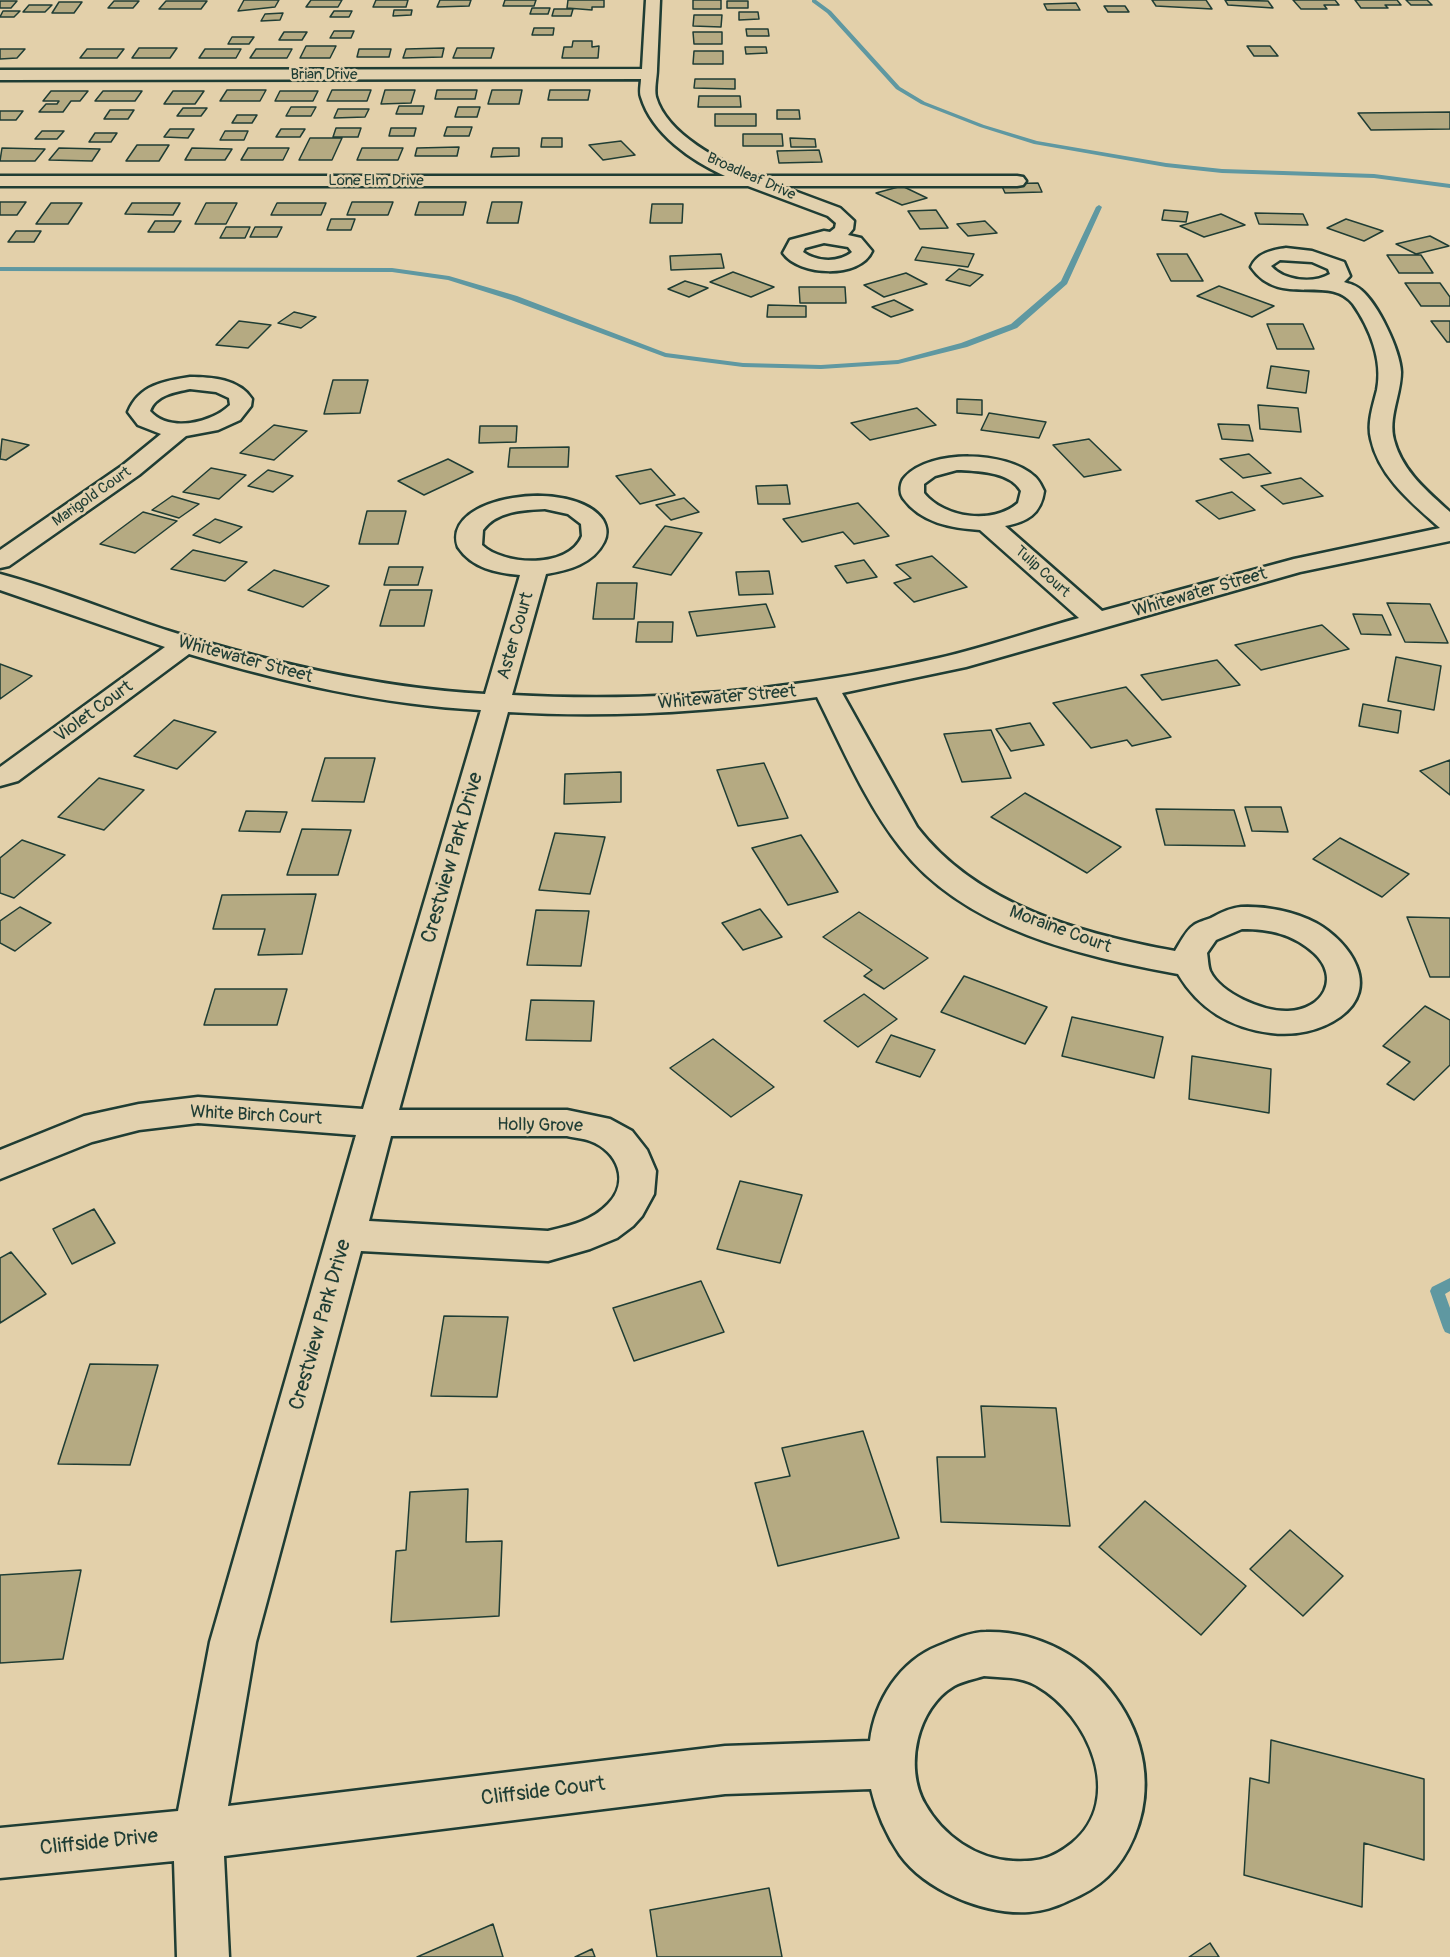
<!DOCTYPE html>
<style>
body{margin:0}
canvas{display:block;background:#e3d0aa}
</style>
<canvas width="1450" height="1957"></canvas>
<script>
const g = document.querySelector('canvas').getContext('2d');
g.lineJoin = 'round';
function paint(path, color) {
  g.fillStyle = color;
  g.fill(path, 'evenodd');
}
function trace(path, color, width, dash) {
  g.strokeStyle = color;
  g.lineWidth = width;
  g.lineCap = dash ? 'butt' : 'round';
  g.setLineDash(dash || []);
  g.stroke(path);
}
function label(font, color, halo, rows, align = 'center') {
  g.font = font + ' Pangolin,sans-serif';
  g.lineWidth = 5;
  g.setLineDash([]);
  g.textBaseline = 'middle';
  g.strokeStyle = halo;
  g.fillStyle = color;
  for (const [text, x, y, turn = 0] of rows) {
    g.save();
    g.translate(x, y);
    g.rotate((+turn || 0) * Math.PI / 180);
    g.textAlign = isNaN(turn) ? turn : align;
    if (halo) g.strokeText(text, 0, 0);
    g.fillText(text, 0, 0);
    g.restore();
  }
}
paint(new Path2D(`
 M 812,0 L 816,0 L 831,11 L 900,87 L 925,102 L 984,125 L 1037,141 L 1166,163 L 1222,169 L 1374,174 L 1450,184 L 1450,188 L 1374,178 L 1222,173 L 1166,167 L 1034,144 L 980,127 L 921,104 L 896,89 L 827,13 L 812,2 Z
 M 1099,205 L 1102,207 L 1067,284 L 1017,328 L 967,347 L 898,364 L 821,369 L 743,367 L 665,357 L 511,300 L 448,280 L 392,272 L 0,271 L 0,267 L 392,268 L 449,276 L 517,296 L 666,353 L 743,363 L 821,365 L 898,360 L 961,343 L 1011,324 L 1061,281 L 1096,207 Z
 M 1450,1278 L 1450,1291 L 1445,1294 L 1450,1308 L 1450,1334 L 1445,1332 L 1443,1328 L 1430,1291 L 1432,1287 Z`), '#5f98a1');
const building = new Path2D(`
 M 244,0 L 279,0 L 275,7 L 238,11 Z
 M 311,0 L 342,0 L 338,7 L 306,7 Z
 M 376,0 L 408,0 L 406,7 L 373,7 Z
 M 440,0 L 471,0 L 469,6 L 437,7 Z
 M 505,0 L 536,0 L 534,6 L 503,6 Z
 M 568,0 L 604,0 L 604,7 L 592,7 L 592,10 L 567,8 Z
 M 693,0 L 721,0 L 721,9 L 693,9 Z
 M 1152,0 L 1206,0 L 1212,9 L 1156,6 Z
 M 1225,0 L 1268,1 L 1273,8 L 1228,5 Z
 M 1293,0 L 1335,0 L 1339,5 L 1324,5 L 1327,9 L 1301,9 Z
 M 1355,0 L 1397,0 L 1401,5 L 1385,5 L 1388,8 L 1361,8 Z
 M 1406,0 L 1427,0 L 1432,5 L 1411,5 Z
 M 0,1 L 17,1 L 11,8 L 0,8 Z
 M 114,1 L 139,1 L 133,8 L 108,8 Z
 M 166,1 L 207,1 L 201,9 L 159,9 Z
 M 727,1 L 748,1 L 748,8 L 727,8 Z
 M 59,2 L 82,2 L 74,13 L 52,13 Z
 M 1076,3 L 1080,10 L 1047,10 L 1044,4 Z
 M 29,5 L 52,5 L 45,12 L 23,12 Z
 M 1104,6 L 1125,6 L 1129,12 L 1108,12 Z
 M 532,8 L 550,8 L 548,14 L 530,14 Z
 M 554,9 L 573,9 L 571,16 L 552,16 Z
 M 394,10 L 412,10 L 411,15 L 393,16 Z
 M 3,11 L 20,11 L 14,17 L 0,17 Z
 M 334,11 L 352,11 L 349,17 L 330,17 Z
 M 739,12 L 758,12 L 759,19 L 739,20 Z
 M 283,13 L 280,20 L 261,21 L 265,14 Z
 M 694,15 L 722,15 L 721,27 L 693,26 Z
 M 534,28 L 554,28 L 553,35 L 532,35 Z
 M 746,29 L 768,29 L 769,36 L 747,36 Z
 M 334,31 L 354,31 L 351,38 L 330,38 Z
 M 284,32 L 307,32 L 302,40 L 279,40 Z
 M 693,32 L 722,32 L 722,44 L 694,44 Z
 M 232,37 L 254,37 L 249,44 L 228,44 Z
 M 573,41 L 592,41 L 592,47 L 599,46 L 598,58 L 562,58 L 564,47 L 572,47 Z
 M 306,46 L 336,46 L 330,58 L 300,58 Z
 M 1247,46 L 1270,46 L 1278,56 L 1254,56 Z
 M 745,47 L 766,47 L 767,53 L 746,54 Z
 M 139,48 L 177,48 L 170,58 L 132,58 Z
 M 444,48 L 442,57 L 403,58 L 406,49 Z
 M 457,48 L 494,48 L 491,58 L 453,58 Z
 M 0,49 L 25,49 L 17,58 L 0,59 Z
 M 87,49 L 124,49 L 117,58 L 80,58 Z
 M 205,49 L 241,49 L 236,58 L 199,58 Z
 M 256,49 L 292,49 L 287,58 L 250,58 Z
 M 359,49 L 391,49 L 389,57 L 357,57 Z
 M 694,51 L 723,51 L 723,64 L 693,64 Z
 M 695,79 L 735,79 L 735,89 L 694,88 Z
 M 227,90 L 266,90 L 260,101 L 220,101 Z
 M 332,90 L 371,90 L 367,101 L 327,101 Z
 M 385,90 L 415,90 L 411,103 L 381,104 Z
 M 437,90 L 477,90 L 475,99 L 435,99 Z
 M 492,90 L 522,90 L 519,104 L 488,104 Z
 M 550,90 L 590,90 L 588,100 L 548,100 Z
 M 51,91 L 88,91 L 80,101 L 71,101 L 63,112 L 39,112 L 46,104 L 57,104 L 59,101 L 43,101 Z
 M 103,91 L 142,91 L 135,101 L 95,101 Z
 M 173,91 L 204,91 L 195,104 L 164,104 Z
 M 280,91 L 318,91 L 313,101 L 275,101 Z
 M 699,96 L 740,96 L 741,107 L 698,107 Z
 M 399,106 L 424,106 L 422,114 L 396,114 Z
 M 291,107 L 316,107 L 311,116 L 286,116 Z
 M 458,107 L 480,107 L 477,117 L 455,117 Z
 M 183,108 L 207,108 L 201,116 L 177,116 Z
 M 338,109 L 369,109 L 365,117 L 334,118 Z
 M 110,110 L 134,110 L 128,119 L 104,119 Z
 M 777,110 L 799,110 L 800,119 L 777,119 Z
 M 0,111 L 23,111 L 16,120 L 0,120 Z
 M 1450,112 L 1450,129 L 1371,130 L 1358,113 Z
 M 715,114 L 756,114 L 756,126 L 715,126 Z
 M 237,115 L 257,115 L 252,123 L 232,123 Z
 M 447,127 L 472,127 L 469,136 L 444,136 Z
 M 336,128 L 361,128 L 358,137 L 333,137 Z
 M 391,128 L 416,128 L 414,136 L 389,136 Z
 M 170,129 L 194,129 L 188,138 L 164,137 Z
 M 281,129 L 305,129 L 300,137 L 276,137 Z
 M 42,131 L 64,131 L 57,139 L 35,139 Z
 M 225,131 L 248,131 L 244,140 L 220,140 Z
 M 95,133 L 117,133 L 111,142 L 89,142 Z
 M 743,134 L 782,134 L 783,146 L 743,146 Z
 M 310,138 L 342,138 L 332,160 L 299,160 Z
 M 542,138 L 562,138 L 562,147 L 541,147 Z
 M 790,138 L 815,139 L 816,147 L 791,147 Z
 M 621,141 L 635,155 L 603,160 L 589,145 Z
 M 137,145 L 169,145 L 159,161 L 126,161 Z
 M 459,147 L 457,156 L 415,156 L 417,148 Z
 M 2,148 L 45,149 L 35,161 L 0,161 Z
 M 59,148 L 100,149 L 92,161 L 49,160 Z
 M 192,148 L 232,149 L 225,160 L 185,160 Z
 M 248,148 L 289,148 L 283,160 L 241,160 Z
 M 362,148 L 403,148 L 398,160 L 357,160 Z
 M 493,148 L 519,148 L 519,156 L 491,157 Z
 M 819,150 L 822,162 L 779,163 L 777,151 Z
 M 1038,183 L 1042,192 L 1005,193 L 1001,184 Z
 M 902,186 L 927,198 L 902,205 L 876,193 Z
 M 0,202 L 26,202 L 17,215 L 0,215 Z
 M 352,202 L 393,202 L 388,215 L 347,215 Z
 M 419,202 L 466,202 L 463,215 L 415,215 Z
 M 492,202 L 522,202 L 518,223 L 487,223 Z
 M 51,203 L 82,203 L 68,224 L 36,224 Z
 M 132,203 L 180,203 L 173,215 L 125,214 Z
 M 206,203 L 237,203 L 226,224 L 195,224 Z
 M 277,203 L 326,203 L 321,215 L 271,215 Z
 M 652,204 L 683,204 L 682,223 L 650,223 Z
 M 936,210 L 948,228 L 920,229 L 908,211 Z
 M 1164,210 L 1188,212 L 1186,222 L 1162,220 Z
 M 1255,213 L 1303,214 L 1308,225 L 1259,224 Z
 M 1221,214 L 1245,225 L 1204,237 L 1180,226 Z
 M 331,219 L 355,219 L 351,230 L 327,230 Z
 M 1346,219 L 1383,231 L 1364,241 L 1327,228 Z
 M 155,221 L 181,221 L 174,232 L 148,232 Z
 M 985,221 L 997,233 L 968,236 L 957,224 Z
 M 226,227 L 250,227 L 245,238 L 220,238 Z
 M 255,227 L 282,227 L 277,237 L 250,237 Z
 M 16,231 L 41,231 L 34,242 L 8,242 Z
 M 1430,236 L 1449,246 L 1416,254 L 1396,244 Z
 M 922,247 L 974,254 L 968,267 L 915,260 Z
 M 721,254 L 724,268 L 671,270 L 670,256 Z
 M 1157,254 L 1187,254 L 1203,281 L 1171,281 Z
 M 1387,255 L 1421,255 L 1433,273 L 1399,273 Z
 M 959,269 L 983,275 L 970,286 L 946,280 Z
 M 733,272 L 774,287 L 751,297 L 710,282 Z
 M 906,273 L 927,284 L 884,297 L 864,285 Z
 M 685,281 L 708,288 L 689,297 L 668,289 Z
 M 1405,283 L 1440,283 L 1450,297 L 1450,306 L 1421,306 Z
 M 1219,286 L 1274,306 L 1252,317 L 1197,296 Z
 M 799,287 L 845,287 L 846,303 L 800,303 Z
 M 894,300 L 913,310 L 891,317 L 872,307 Z
 M 768,305 L 806,306 L 806,317 L 767,317 Z
 M 294,312 L 316,317 L 301,328 L 278,323 Z
 M 239,321 L 271,325 L 248,348 L 216,345 Z
 M 1431,321 L 1450,321 L 1450,342 L 1447,342 Z
 M 1267,324 L 1303,324 L 1314,349 L 1277,349 Z
 M 1271,366 L 1309,371 L 1306,393 L 1267,388 Z
 M 333,380 L 368,380 L 360,413 L 324,414 Z
 M 957,399 L 982,400 L 982,415 L 957,413 Z
 M 1258,405 L 1298,408 L 1301,432 L 1260,429 Z
 M 917,408 L 936,425 L 870,440 L 851,423 Z
 M 989,413 L 1046,422 L 1039,438 L 981,430 Z
 M 1218,424 L 1249,425 L 1253,441 L 1222,439 Z
 M 274,425 L 307,431 L 274,460 L 240,453 Z
 M 480,426 L 517,426 L 516,442 L 479,443 Z
 M 2,439 L 29,445 L 6,460 L 0,459 Z
 M 1089,439 L 1121,470 L 1084,477 L 1053,445 Z
 M 569,447 L 568,467 L 508,467 L 510,448 Z
 M 1249,454 L 1271,473 L 1243,478 L 1220,459 Z
 M 448,459 L 473,472 L 424,495 L 398,481 Z
 M 211,468 L 246,475 L 219,499 L 183,492 Z
 M 651,469 L 675,495 L 640,504 L 616,476 Z
 M 268,470 L 293,476 L 273,492 L 248,486 Z
 M 1301,478 L 1323,496 L 1283,504 L 1261,486 Z
 M 787,485 L 790,504 L 758,504 L 756,486 Z
 M 1232,492 L 1255,510 L 1219,519 L 1196,501 Z
 M 172,496 L 199,504 L 179,518 L 152,510 Z
 M 684,498 L 699,512 L 671,520 L 656,505 Z
 M 858,503 L 889,536 L 854,544 L 843,532 L 802,542 L 783,519 Z
 M 367,511 L 406,511 L 398,544 L 359,544 Z
 M 143,512 L 177,521 L 135,553 L 100,544 Z
 M 215,519 L 242,527 L 220,543 L 193,535 Z
 M 665,526 L 702,533 L 671,575 L 633,567 Z
 M 193,550 L 247,562 L 225,581 L 171,569 Z
 M 932,556 L 967,587 L 914,602 L 894,583 L 911,578 L 896,565 Z
 M 864,560 L 877,577 L 847,583 L 835,566 Z
 M 389,567 L 423,567 L 418,585 L 384,585 Z
 M 274,570 L 329,586 L 303,607 L 248,590 Z
 M 769,571 L 773,594 L 739,595 L 736,572 Z
 M 597,583 L 637,583 L 634,619 L 593,619 Z
 M 390,590 L 432,590 L 424,626 L 380,626 Z
 M 1387,603 L 1430,604 L 1448,643 L 1405,642 Z
 M 766,604 L 775,627 L 697,636 L 689,612 Z
 M 1353,614 L 1382,615 L 1391,635 L 1361,634 Z
 M 638,622 L 673,622 L 672,642 L 636,642 Z
 M 1322,625 L 1349,649 L 1261,670 L 1235,645 Z
 M 1396,657 L 1441,666 L 1434,710 L 1388,701 Z
 M 1217,660 L 1240,685 L 1162,700 L 1141,675 Z
 M 0,664 L 32,676 L 0,699 Z
 M 1126,687 L 1171,737 L 1132,746 L 1127,740 L 1091,748 L 1053,703 Z
 M 1363,704 L 1401,711 L 1398,733 L 1359,726 Z
 M 174,720 L 216,732 L 177,769 L 134,756 Z
 M 1030,723 L 1044,745 L 1011,751 L 996,729 Z
 M 991,730 L 1011,778 L 962,782 L 944,734 Z
 M 325,758 L 375,758 L 364,802 L 312,801 Z
 M 1450,760 L 1450,795 L 1420,771 Z
 M 764,763 L 788,818 L 738,826 L 717,770 Z
 M 621,772 L 621,802 L 564,804 L 565,774 Z
 M 99,778 L 144,790 L 104,830 L 58,817 Z
 M 1025,793 L 1121,847 L 1087,873 L 991,817 Z
 M 1245,807 L 1281,807 L 1288,832 L 1252,831 Z
 M 1156,809 L 1234,810 L 1245,846 L 1165,845 Z
 M 246,811 L 287,812 L 280,832 L 239,831 Z
 M 302,829 L 351,830 L 338,875 L 287,875 Z
 M 555,833 L 605,837 L 590,894 L 539,890 Z
 M 801,835 L 838,892 L 788,905 L 752,848 Z
 M 1340,838 L 1409,874 L 1382,897 L 1313,859 Z
 M 22,840 L 65,855 L 14,898 L 0,893 L 0,858 Z
 M 316,894 L 302,954 L 258,955 L 265,929 L 213,929 L 222,895 Z
 M 20,907 L 51,923 L 15,951 L 0,943 L 0,921 Z
 M 760,909 L 782,937 L 743,950 L 722,923 Z
 M 536,910 L 589,911 L 581,966 L 527,965 Z
 M 859,912 L 928,958 L 884,989 L 864,976 L 872,970 L 823,937 Z
 M 1407,917 L 1450,918 L 1450,977 L 1430,977 Z
 M 964,976 L 1047,1007 L 1025,1044 L 941,1012 Z
 M 215,989 L 287,989 L 277,1025 L 204,1025 Z
 M 864,994 L 897,1019 L 858,1047 L 824,1021 Z
 M 531,1000 L 594,1001 L 591,1041 L 526,1040 Z
 M 1425,1006 L 1450,1020 L 1450,1065 L 1414,1100 L 1387,1084 L 1410,1062 L 1383,1046 Z
 M 1072,1017 L 1163,1037 L 1154,1078 L 1062,1056 Z
 M 891,1035 L 935,1050 L 920,1077 L 876,1062 Z
 M 713,1039 L 774,1087 L 731,1117 L 670,1068 Z
 M 1192,1056 L 1271,1069 L 1269,1113 L 1189,1099 Z
 M 740,1181 L 802,1195 L 780,1263 L 717,1249 Z
 M 94,1209 L 115,1243 L 72,1264 L 53,1229 Z
 M 11,1252 L 46,1294 L 0,1323 L 0,1258 Z
 M 701,1281 L 724,1332 L 634,1361 L 613,1308 Z
 M 444,1316 L 508,1317 L 497,1397 L 431,1396 Z
 M 90,1364 L 158,1365 L 130,1465 L 58,1464 Z
 M 981,1406 L 1056,1408 L 1070,1526 L 941,1522 L 937,1457 L 985,1457 Z
 M 863,1431 L 899,1538 L 778,1566 L 755,1483 L 790,1476 L 782,1448 Z
 M 468,1489 L 466,1542 L 502,1541 L 499,1616 L 391,1622 L 396,1551 L 406,1550 L 410,1492 Z
 M 1145,1501 L 1246,1586 L 1201,1635 L 1099,1547 Z
 M 1290,1530 L 1343,1576 L 1303,1616 L 1250,1569 Z
 M 81,1570 L 63,1659 L 0,1663 L 0,1575 Z
 M 1271,1740 L 1424,1779 L 1424,1860 L 1364,1843 L 1362,1907 L 1244,1875 L 1250,1778 L 1269,1783 Z
 M 769,1888 L 782,1957 L 657,1957 L 650,1910 Z
 M 493,1924 L 503,1957 L 417,1957 Z
 M 1210,1943 L 1219,1957 L 1189,1957 Z
 M 592,1949 L 595,1957 L 575,1957 Z`);
paint(building, '#b5aa82');
trace(building, '#1f3d34', 1.5);
const minor = new Path2D(`
 M 646,0 L 660,0 C 659,23 658,46 657,69 C 657,77 654,89 656,97 C 667,135 721,161 754,176 L 1017,176 L 1023,177 L 1026,181 L 1023,185 L 1017,186 L 781,186 L 840,208 L 854,221 L 853,229 L 848,235 L 861,238 L 872,251 C 860,279 799,276 783,253 L 790,240 L 824,231 L 830,232 L 835,228 L 836,223 L 828,216 L 748,186 L 0,186 L 0,176 L 725,176 C 692,161 652,134 641,97 C 639,92 641,84 641,79 L 0,80 L 0,70 L 642,69 ZM 824,243 L 848,247 L 852,252 C 839,263 817,262 803,252 L 805,248 Z
 M 1286,248 L 1312,251 L 1344,262 L 1350,276 L 1344,282 C 1350,284 1356,285 1361,290 C 1378,304 1400,350 1401,372 C 1401,395 1388,417 1394,440 C 1402,471 1428,492 1450,512 L 1450,541 L 1300,572 L 966,667 L 842,693 L 917,827 C 978,906 1082,934 1175,951 C 1180,943 1186,930 1194,925 C 1198,922 1206,920 1211,918 C 1220,913 1230,908 1241,907 C 1266,906 1294,911 1316,923 C 1350,942 1382,987 1340,1017 C 1320,1031 1295,1036 1271,1033 C 1230,1028 1199,1009 1178,974 C 1081,956 965,930 901,848 C 866,804 842,747 817,697 C 714,712 611,718 508,712 L 399,1110 L 567,1110 L 610,1119 L 632,1131 L 647,1150 L 656,1171 L 654,1194 L 642,1216 L 633,1226 L 617,1238 L 590,1249 L 548,1261 L 361,1251 L 256,1642 L 228,1806 L 725,1746 L 870,1741 C 875,1700 900,1661 938,1646 C 953,1640 970,1632 986,1632 C 1090,1629 1176,1739 1134,1837 C 1120,1870 1100,1888 1068,1901 C 1056,1907 1042,1911 1029,1912 C 985,1915 926,1891 900,1855 C 887,1836 876,1811 871,1789 L 725,1794 L 224,1856 L 229,1957 L 177,1957 L 174,1861 L 0,1878 L 0,1828 L 178,1811 L 210,1642 L 356,1135 L 198,1123 L 139,1130 L 92,1142 L 0,1179 L 0,1150 L 84,1116 L 139,1104 L 198,1097 L 363,1109 L 481,710 C 382,705 284,682 189,654 L 18,781 L 0,786 L 0,767 L 165,647 L 0,590 L 0,574 C 57,589 113,613 169,631 C 271,663 378,688 485,694 L 520,575 C 496,573 472,568 458,547 C 440,495 574,477 603,520 C 607,527 608,534 604,542 C 593,564 569,570 546,574 L 512,695 C 655,703 800,690 939,658 C 986,647 1032,631 1079,618 L 980,530 C 951,528 921,523 903,498 C 899,492 900,482 905,477 C 931,449 1006,451 1034,476 C 1039,480 1041,485 1044,491 C 1041,514 1027,522 1005,526 L 1102,611 L 1294,559 L 1440,528 C 1413,504 1379,477 1371,439 C 1367,423 1373,406 1377,390 C 1383,361 1370,328 1353,304 C 1329,273 1280,309 1251,267 C 1257,253 1272,250 1286,248 ZM 1280,260 L 1312,262 L 1328,269 L 1330,274 C 1313,284 1284,281 1271,266 ZM 957,470 C 976,471 1010,471 1021,491 L 1018,503 C 993,525 944,518 924,493 L 924,484 L 935,476 ZM 545,509 L 568,514 L 581,524 L 582,536 C 569,569 504,566 482,545 L 483,530 C 497,511 523,510 545,509 ZM 1242,929 C 1270,929 1293,934 1314,953 C 1341,978 1323,1010 1288,1011 C 1264,1012 1221,994 1210,971 C 1208,966 1208,958 1207,953 L 1216,940 ZM 391,1136 L 567,1136 C 575,1138 583,1138 590,1141 C 618,1151 630,1182 608,1204 C 592,1221 569,1226 548,1231 L 369,1221 ZM 984,1676 C 1002,1678 1021,1676 1037,1686 C 1088,1715 1126,1799 1072,1843 C 1052,1859 1038,1862 1013,1861 C 976,1859 943,1836 925,1804 C 904,1767 917,1708 954,1686 C 963,1681 974,1679 984,1676 Z
 M 190,377 C 212,377 239,379 252,399 L 251,406 L 240,420 L 218,430 L 186,436 L 139,475 L 9,566 L 0,568 L 0,550 L 123,465 L 161,434 L 138,425 L 128,412 C 139,385 164,381 190,377 ZM 190,389 L 216,392 L 229,398 L 230,405 C 212,423 169,433 150,411 C 156,395 175,392 190,389 Z`);
trace(minor, '#1f3d34', 5);
paint(minor, '#e2d1ae');
label('15px', '#1f3d34', '#e2d1ae', [
 ["Brian Drive",324,75],
 ["Broadleaf Drive",751,177,24],
 ["Lone Elm Drive",376,181],
 ["Marigold Court",92,497,-35],
 ["Tulip Court",1042,572,42]
]);
label('18px', '#1f3d34', '#e2d1ae', [
 ["Whitewater Street",1200,593,-16],
 ["Aster Court",516,636,-74],
 ["Whitewater Street",245,660,15],
 ["Whitewater Street",727,698,-5],
 ["Violet Court",94,712,-36],
 ["Moraine Court",1060,930,20],
 ["White Birch Court",256,1116,3],
 ["Holly Grove",540,1126,1]
]);
label('21px', '#1f3d34', '#e2d1ae', [
 ["Crestview Park Drive",453,858,-74],
 ["Crestview Park Drive",321,1325,-74],
 ["Cliffside Court",543,1792,-7],
 ["Cliffside Drive",99,1843,-6]
]);
</script>
